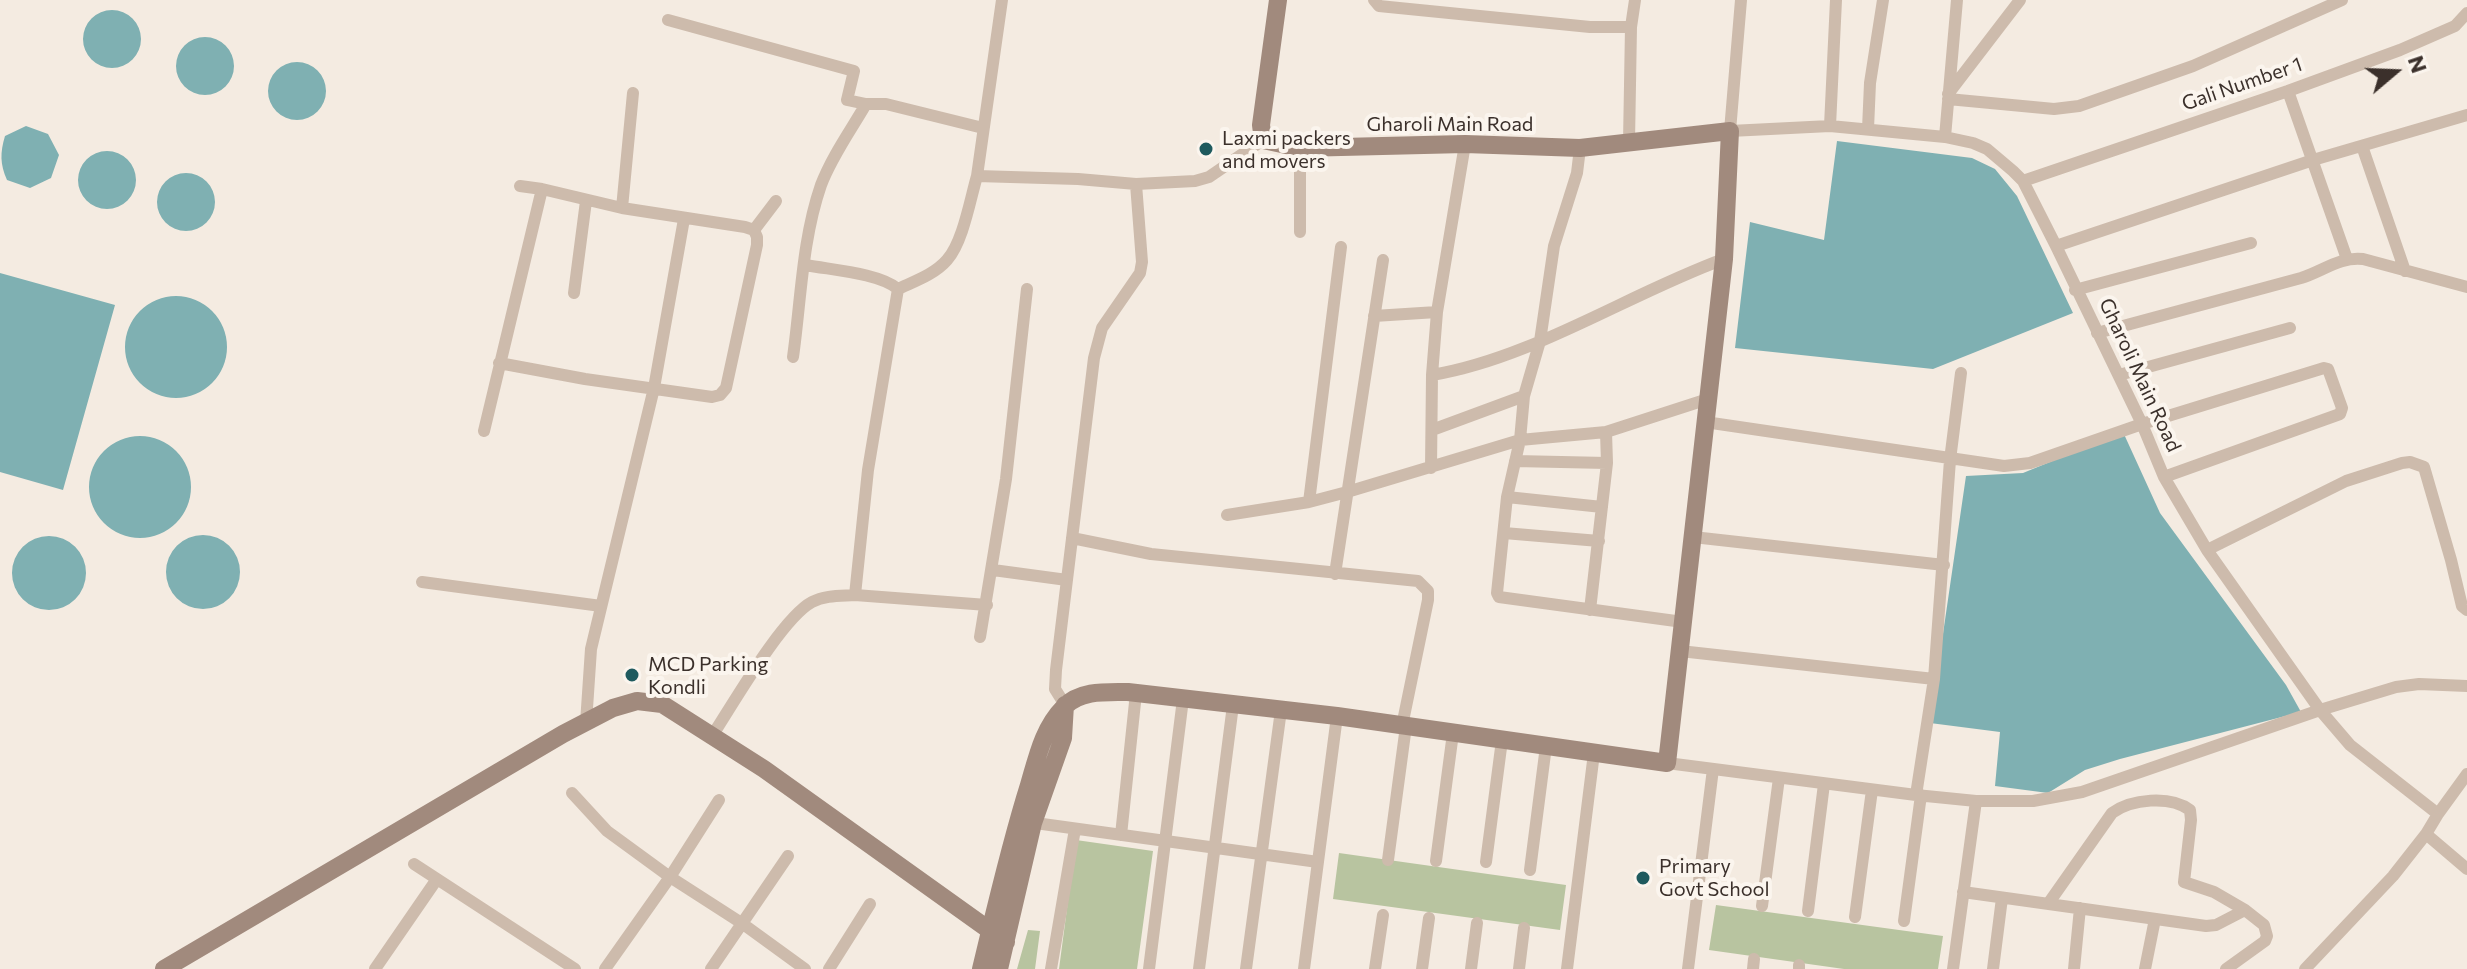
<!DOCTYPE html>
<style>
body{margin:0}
#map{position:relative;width:2467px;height:969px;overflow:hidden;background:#f4ebe1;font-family:Commissioner,sans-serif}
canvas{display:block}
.north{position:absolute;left:2355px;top:32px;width:80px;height:80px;-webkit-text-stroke:6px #fbf5ee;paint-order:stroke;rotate:71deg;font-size:22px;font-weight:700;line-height:32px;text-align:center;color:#3b302b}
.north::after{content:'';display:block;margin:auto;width:28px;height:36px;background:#3b302b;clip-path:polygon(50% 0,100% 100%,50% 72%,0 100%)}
</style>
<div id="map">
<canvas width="2467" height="969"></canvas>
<div class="north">N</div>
</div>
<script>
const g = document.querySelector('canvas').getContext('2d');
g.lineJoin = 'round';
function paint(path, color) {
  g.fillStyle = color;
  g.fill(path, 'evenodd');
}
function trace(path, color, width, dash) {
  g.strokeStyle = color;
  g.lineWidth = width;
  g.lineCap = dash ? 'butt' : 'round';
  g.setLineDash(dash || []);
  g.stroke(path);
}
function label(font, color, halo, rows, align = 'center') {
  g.font = font + ' Commissioner,sans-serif';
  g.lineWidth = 8;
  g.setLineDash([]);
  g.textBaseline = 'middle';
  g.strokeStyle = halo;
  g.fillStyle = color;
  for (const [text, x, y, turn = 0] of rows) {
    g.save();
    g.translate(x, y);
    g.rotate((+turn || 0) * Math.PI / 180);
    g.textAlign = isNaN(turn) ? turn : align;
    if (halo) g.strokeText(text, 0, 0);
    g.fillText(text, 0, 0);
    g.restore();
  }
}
paint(new Path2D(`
 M 1076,840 L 1153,851 L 1137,969 L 1059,969 Z
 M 1339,853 L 1566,885 L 1560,930 L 1333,899 Z
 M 1716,905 L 1943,936 L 1938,969 L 1844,969 L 1709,950 Z
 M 1028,930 L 1040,931 L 1035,969 L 1017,969 Z`), '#b8c4a0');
paint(new Path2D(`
 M83 39a29 29 0 1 1 58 0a29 29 0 1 1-58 0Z
 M176 66a29 29 0 1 1 58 0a29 29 0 1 1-58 0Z
 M268 91a29 29 0 1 1 58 0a29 29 0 1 1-58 0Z
 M 26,126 L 48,134 L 59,155 L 51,178 L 30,188 L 7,180 C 0,164 0,153 5,136 Z
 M 1837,141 L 1972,158 L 1995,169 L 2017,196 L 2073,313 L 1933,369 L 1735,348 L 1750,222 L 1824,240 Z
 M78 180a29 29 0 1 1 58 0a29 29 0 1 1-58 0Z
 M157 202a29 29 0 1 1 58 0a29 29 0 1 1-58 0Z
 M 0,273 L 115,305 L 63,490 L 0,472 Z
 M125 347a51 51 0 1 1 102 0a51 51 0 1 1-102 0Z
 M 2123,432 L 2160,513 L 2286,685 L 2301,712 L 2120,759 L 2085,770 L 2048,793 L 1995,786 L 2000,732 L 1930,723 L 1966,476 L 2023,473 Z
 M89 487a51 51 0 1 1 102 0a51 51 0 1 1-102 0Z
 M166 572a37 37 0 1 1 74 0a37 37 0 1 1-74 0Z
 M12 573a37 37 0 1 1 74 0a37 37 0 1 1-74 0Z`), '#7fb0b2');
trace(new Path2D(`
 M 1374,0 L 1379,6 L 1590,27 L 1631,27 L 1629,142
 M 1741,0 L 1730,131 L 1830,126 L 1945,137 L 1973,143 L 1987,149 L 2013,171 L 2023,181 L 2056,246 L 2142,424 L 2164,477 L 2207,550 L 2320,710 L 2350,745 L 2438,814 L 2426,834 L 2467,869
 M 668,20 L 854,71 L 847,100 L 866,104
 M 1631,27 L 1635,0
 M 2288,91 L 2347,259
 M 1948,94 L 2020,0
 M 1948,99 L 2054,109 L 2079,106 L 2193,66 L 2342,0
 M 1830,126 L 1836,0
 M 1868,129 L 1870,83 L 1883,0
 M 1945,137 L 1957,0
 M 2362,146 L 2405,271
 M 1580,148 L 1577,173 L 1554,246 L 1540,341 L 1524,396 L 1520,440 L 1507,497 L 1497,593 L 1499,597 L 1683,622
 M 977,176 L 1002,0
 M 2023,181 L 2288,91 L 2400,50 L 2455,26 L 2467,13
 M 622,208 L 633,93
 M 754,230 L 776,201
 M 1300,232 L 1300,148
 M 2056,246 L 2313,160 L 2467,115
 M 806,265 C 831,270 879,273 898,289 L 868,470 L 855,595
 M 898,289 C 915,281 935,274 947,260 C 963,242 970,200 977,176 L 1078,179 L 1136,184 L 1195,181 L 1209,177 L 1263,140
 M 2075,290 L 2251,243
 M 574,293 L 586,201
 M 1374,316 L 1437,312
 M 2097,333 L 2301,278 C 2321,272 2341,256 2363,259 L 2467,287
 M 793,357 C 801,300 802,240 821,185 C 832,156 851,130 866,104 L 886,104 L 983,128
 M 499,363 L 585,379 L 712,397 L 720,395 L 726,388 L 757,245 L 757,237 L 754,230 L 745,227 L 622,208 L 542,189 L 520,186
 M 1432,375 C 1533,358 1628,294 1724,259
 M 2119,375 L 2290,328
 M 1705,422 L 2004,466 L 2030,463 L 2142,424 L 2324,368 L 2328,369 L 2342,408 L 2340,414 L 2164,477
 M 1432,430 L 1524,396
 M 484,431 L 542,189
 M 1515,461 L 1607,463
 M 1431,468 L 1432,375 L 1437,312 L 1465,144
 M 1507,497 L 1602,507
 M 1309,502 L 1341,247
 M 1227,515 L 1309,502 L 1347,492 L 1520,440 L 1606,432 L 1708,399
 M 1504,533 L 1599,541
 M 1693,537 L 1944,565
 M 1072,538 L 1151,554 L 1418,581 L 1428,591 L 1428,600 L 1402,726
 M 2207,550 L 2346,481 L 2402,463 L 2410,462 L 2424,467 L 2451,560 L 2462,606 L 2467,610
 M 993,570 L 1067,580
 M 1335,574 L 1383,260
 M 422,582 L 601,606
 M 1590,610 L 1607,463 L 1606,432
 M 980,637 L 1006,479 L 1027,289
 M 1680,651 L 1934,679
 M 1065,705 L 1055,689 L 1056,670 L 1094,358 L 1102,328 L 1140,273 L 1142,262 L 1136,184
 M 586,723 L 591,649 L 654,388 L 684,219
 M 712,736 C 733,704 782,618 812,602 C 825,595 841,596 855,595 L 987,605
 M 1667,763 L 1916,795 L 1976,801 L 2033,801 L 2082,792 L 2320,710 L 2396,687 L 2419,684 L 2467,686
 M 572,793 L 607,831 L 670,877 L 743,924 L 805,969
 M 1916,795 L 1934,679 L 1950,460 L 1961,373
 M 2438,814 L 2467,774
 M 1028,822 L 1318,862
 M 1121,835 L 1136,693
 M 1388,860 L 1406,726
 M 1436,861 L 1453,733
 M 1486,862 L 1502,740
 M 1530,870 L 1546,746
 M 437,879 L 575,969
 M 1963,892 L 2206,926 L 2216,925 L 2245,910
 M 2048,904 L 2112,813 C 2131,799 2170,795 2190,810 L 2191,820 L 2184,882 L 2214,892 L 2245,910 L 2264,925 L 2267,936 L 2265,941 L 2226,969
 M 1762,906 L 1779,778
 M 1808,911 L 1824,784
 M 1855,917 L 1872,790
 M 1904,921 L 1921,795
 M 375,969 L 437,879 L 414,864
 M 605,969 L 670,877 L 719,800
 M 711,969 L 788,856
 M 829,969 L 870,904
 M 1051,969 L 1075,829
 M 1149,969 L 1183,699
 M 1199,969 L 1233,705
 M 1246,969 L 1281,710
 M 1304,969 L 1337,716
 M 1375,969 L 1383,915
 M 1422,969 L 1429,918
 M 1471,969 L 1477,923
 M 1519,969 L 1524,928
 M 1567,969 L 1594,753
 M 1688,969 L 1713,769
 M 1753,969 L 1754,959
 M 1799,969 L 1799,965
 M 1953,969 L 1976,801
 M 1993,969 L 2002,898
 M 2074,969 L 2080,908
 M 2145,969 L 2155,919
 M 2305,969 L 2393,876 L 2426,834`), '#cdbbac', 12);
trace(new Path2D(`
 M 164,969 L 563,734 L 613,708 L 637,701 L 662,704 L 764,769 L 1006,942
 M 981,969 C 996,907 1010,845 1029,785 C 1037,758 1043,728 1064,707 C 1080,690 1106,692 1128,692 L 1337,716 L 1667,763 L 1724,259 L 1730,131 L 1580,148 L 1465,144 L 1300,148 L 1263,140 L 1261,125 L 1278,0
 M 999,969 L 1033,823 L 1063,738 L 1065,705`), '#a18a7d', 18);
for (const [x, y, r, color] of [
 [1206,149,8,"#1f5a5e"],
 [632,675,8,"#1f5a5e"],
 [1643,878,8,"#1f5a5e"]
]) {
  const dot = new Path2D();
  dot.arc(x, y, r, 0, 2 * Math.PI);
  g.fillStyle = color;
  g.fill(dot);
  trace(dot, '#fbf5ee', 3);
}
label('20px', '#3b302b', '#fbf5ee', [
 ["Gali Number 1",2242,84,-19],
 ["Gharoli Main Road",1450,124],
 ["Gharoli Main Road",2140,375,65]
]);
label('20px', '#3b302b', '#fbf5ee', [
 ["Laxmi packers",1222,138],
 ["and movers",1222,161],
 ["MCD Parking",648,664],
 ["Kondli",648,687],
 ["Primary",1659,866],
 ["Govt School",1659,889]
], 'left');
</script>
